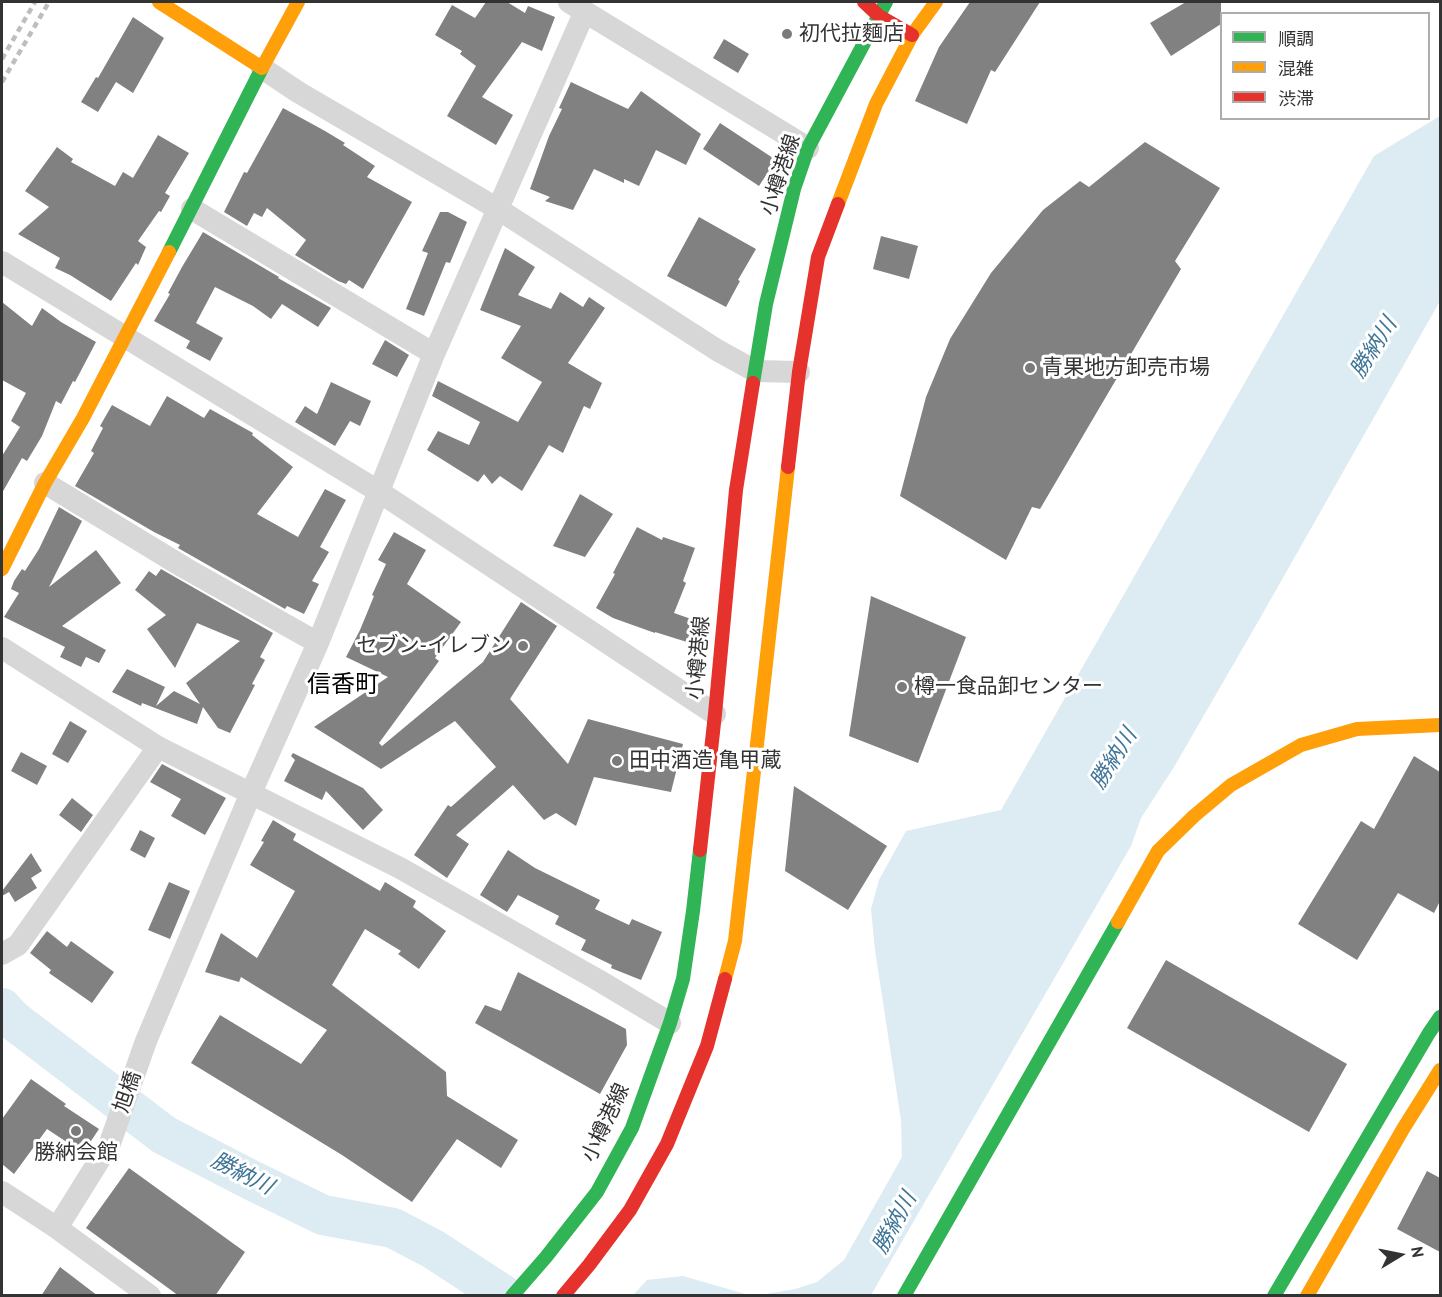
<!DOCTYPE html>
<meta charset="utf-8">
<style>
body{margin:0}
#map{position:relative;width:1442px;height:1297px;overflow:hidden;background:#fff;font-family:"PT Sans","Noto Sans JP",sans-serif}
canvas{display:block}
.frame{position:absolute;inset:0;border:3px solid #333;pointer-events:none}
.legend{position:absolute;left:1220px;top:12px;width:210px;height:108px;box-sizing:border-box;background:#fff;border:2px solid #adadad;margin:0;padding:8px 10px;list-style:none;font-size:18px;color:#333}
.legend li{display:flex;align-items:center;gap:12px;height:30px}
.legend b{width:30px;border:2px solid #adadad}
.north{position:absolute;left:1370px;top:1225px;width:60px;height:60px;-webkit-text-stroke:4px #fff;paint-order:stroke;rotate:80deg;font-size:16px;font-weight:700;line-height:24px;text-align:center;color:#333}
.north::after{content:'';display:block;margin:auto;width:21px;height:27px;background:#333;clip-path:polygon(50% 0,100% 100%,50% 72%,0 100%)}
</style>
<div id="map">
<canvas width="1442" height="1297"></canvas>
<div class="frame"></div>
<ul class="legend">
<li><b style="height:8px;background:#30b455"></b>順調</li>
<li><b style="height:8px;background:#ff9f0a"></b>混雑</li>
<li><b style="height:8px;background:#e5322d"></b>渋滞</li>
</ul>
<div class="north">N</div>
</div>
<script>
const g = document.querySelector('canvas').getContext('2d');
g.lineJoin = 'round';
function paint(path, color) {
  g.fillStyle = color;
  g.fill(path, 'evenodd');
}
function trace(path, color, width, dash) {
  g.strokeStyle = color;
  g.lineWidth = width;
  g.lineCap = dash ? 'butt' : 'round';
  g.setLineDash(dash || []);
  g.stroke(path);
}
function label(font, color, halo, rows, align = 'center') {
  g.font = font + ' "PT Sans","Noto Sans JP",sans-serif';
  g.lineWidth = 6;
  g.setLineDash([]);
  g.textBaseline = 'middle';
  g.strokeStyle = halo;
  g.fillStyle = color;
  for (const [text, x, y, turn = 0] of rows) {
    g.save();
    g.translate(x, y);
    g.rotate((+turn || 0) * Math.PI / 180);
    g.textAlign = isNaN(turn) ? turn : align;
    if (halo) g.strokeText(text, 0, 0);
    g.fillText(text, 0, 0);
    g.restore();
  }
}
paint(new Path2D(`
 M 1440,116 L 1440,301 L 1259,620 L 1174,767 L 1141,818 L 1131,846 L 871,1295 L 760,1295 L 795,1289 L 817,1282 L 844,1260 L 902,1157 L 901,1120 L 875,950 L 871,909 L 879,880 L 906,831 L 1001,810 L 1374,156 Z
 M 683,1276 L 749,1295 L 633,1295 L 647,1280 Z`), '#ddebf3');
trace(new Path2D(`
 M 2,1008 L 13,1020 L 164,1135 L 253,1181 L 323,1215 L 393,1228 L 433,1249 L 505,1296`), '#ddebf3', 40);
paint(new Path2D(`
 M 486,2 L 507,2 L 525,13 L 528,6 L 555,17 L 542,51 L 522,42 L 482,97 L 513,115 L 496,145 L 447,116 L 476,66 L 460,54 L 462,51 L 435,35 L 452,5 L 475,18 Z
 M 970,2 L 1040,2 L 995,72 L 991,70 L 967,124 L 915,101 L 939,47 Z
 M 1186,2 L 1221,2 L 1221,24 L 1171,56 L 1150,23 Z
 M 133,17 L 164,38 L 133,93 L 116,82 L 98,112 L 81,102 L 96,77 L 98,78 Z
 M 724,39 L 749,54 L 738,73 L 713,58 Z
 M 571,82 L 628,109 L 641,91 L 701,134 L 686,165 L 656,150 L 639,186 L 624,179 L 624,183 L 594,169 L 573,210 L 545,201 L 550,197 L 530,189 L 549,136 L 562,109 L 559,108 Z
 M 283,108 L 325,131 L 345,143 L 343,145 L 375,166 L 367,177 L 412,202 L 363,289 L 349,280 L 346,284 L 338,281 L 295,255 L 306,240 L 267,208 L 262,217 L 254,213 L 247,226 L 224,212 L 244,172 L 247,173 Z
 M 720,123 L 776,160 L 759,186 L 703,149 Z
 M 158,135 L 189,153 L 165,193 L 170,196 L 161,212 L 159,211 L 138,241 L 146,247 L 138,265 L 136,263 L 111,301 L 70,275 L 55,268 L 60,258 L 18,234 L 49,207 L 25,191 L 57,147 L 73,159 L 71,162 L 115,186 L 123,172 L 133,178 Z
 M 1145,142 L 1220,188 L 1175,261 L 1181,269 L 1040,509 L 1032,507 L 1006,560 L 900,496 L 926,397 L 950,339 L 991,273 L 1043,210 L 1080,181 L 1089,187 Z
 M 440,212 L 448,212 L 467,222 L 450,263 L 446,262 L 424,316 L 406,309 L 428,253 L 422,251 Z
 M 699,217 L 756,249 L 738,280 L 740,281 L 726,307 L 667,276 Z
 M 203,232 L 279,277 L 278,278 L 331,308 L 318,327 L 282,304 L 271,319 L 253,306 L 215,287 L 196,323 L 223,338 L 210,361 L 186,348 L 190,341 L 154,321 L 170,294 L 168,293 L 182,267 Z
 M 881,236 L 918,246 L 909,279 L 873,269 Z
 M 505,248 L 535,267 L 518,295 L 551,309 L 560,292 L 583,307 L 589,297 L 605,308 L 568,363 L 602,383 L 590,409 L 584,406 L 563,453 L 549,445 L 522,491 L 500,476 L 492,484 L 484,474 L 478,482 L 427,450 L 438,431 L 469,445 L 480,422 L 432,396 L 438,381 L 518,422 L 542,382 L 501,358 L 521,326 L 480,310 Z
 M 2,302 L 32,326 L 42,308 L 61,322 L 96,342 L 75,382 L 73,381 L 61,404 L 56,401 L 42,436 L 27,461 L 22,458 L 2,493 L 2,456 L 20,427 L 11,421 L 26,393 L 2,380 Z
 M 385,340 L 409,355 L 397,377 L 372,364 Z
 M 331,382 L 371,401 L 360,426 L 350,421 L 335,446 L 295,422 L 305,406 L 317,414 Z
 M 167,396 L 204,418 L 210,409 L 253,433 L 252,435 L 293,467 L 257,514 L 298,537 L 325,489 L 346,500 L 320,547 L 329,552 L 312,581 L 319,584 L 304,614 L 287,606 L 285,609 L 192,556 L 178,548 L 180,545 L 154,532 L 75,486 L 94,453 L 91,451 L 103,428 L 100,426 L 112,405 L 150,426 Z
 M 580,494 L 613,514 L 585,557 L 553,546 Z
 M 59,507 L 82,521 L 49,587 L 96,550 L 121,583 L 62,626 L 106,650 L 99,663 L 86,657 L 81,667 L 60,657 L 65,647 L 4,617 L 19,593 L 11,589 L 14,581 L 22,569 L 25,571 L 39,549 Z
 M 637,527 L 662,540 L 663,537 L 695,548 L 683,581 L 686,583 L 674,613 L 694,620 L 687,642 L 655,632 L 655,633 L 613,618 L 596,608 L 615,574 L 613,573 Z
 M 394,532 L 426,550 L 407,584 L 461,622 L 435,658 L 439,661 L 379,743 L 382,746 L 483,662 L 521,602 L 557,626 L 510,699 L 568,764 L 588,719 L 683,744 L 671,792 L 594,777 L 576,826 L 556,813 L 544,820 L 513,785 L 456,835 L 469,844 L 447,878 L 414,855 L 448,805 L 451,807 L 496,767 L 455,721 L 381,769 L 314,727 L 388,677 L 346,657 L 360,630 L 374,596 L 372,595 L 386,564 L 378,560 Z
 M 161,569 L 273,633 L 260,657 L 265,660 L 252,684 L 255,685 L 230,733 L 218,728 L 203,707 L 197,724 L 142,703 L 141,706 L 112,692 L 127,669 L 165,687 L 156,706 L 174,691 L 200,704 L 186,683 L 240,641 L 197,623 L 175,668 L 147,629 L 166,615 L 135,590 L 149,571 L 156,576 Z
 M 871,596 L 966,637 L 918,763 L 849,736 Z
 M 70,721 L 87,731 L 68,763 L 52,754 Z
 M 21,752 L 47,766 L 37,785 L 11,771 Z
 M 293,753 L 363,788 L 383,810 L 363,830 L 326,791 L 322,800 L 284,781 L 295,760 L 291,756 Z
 M 1414,756 L 1440,772 L 1440,901 L 1434,913 L 1398,893 L 1357,960 L 1298,924 L 1361,821 L 1374,829 Z
 M 162,764 L 226,798 L 205,835 L 171,816 L 181,799 L 150,782 Z
 M 794,786 L 887,846 L 848,910 L 785,871 Z
 M 72,798 L 93,815 L 81,832 L 59,815 Z
 M 273,820 L 296,834 L 293,840 L 380,891 L 385,882 L 416,901 L 413,907 L 446,931 L 419,969 L 398,954 L 401,951 L 365,929 L 332,985 L 446,1072 L 447,1096 L 518,1140 L 501,1168 L 457,1139 L 412,1202 L 342,1155 L 191,1063 L 220,1015 L 301,1064 L 327,1030 L 241,977 L 239,982 L 205,972 L 221,933 L 257,958 L 295,891 L 250,865 L 264,842 L 261,841 Z
 M 140,830 L 155,838 L 145,858 L 130,850 Z
 M 508,850 L 535,868 L 600,900 L 595,909 L 629,925 L 632,919 L 662,932 L 641,980 L 611,968 L 612,965 L 581,950 L 586,940 L 555,924 L 559,916 L 518,895 L 507,912 L 480,895 Z
 M 31,853 L 42,871 L 31,878 L 37,888 L 15,902 L 9,892 L 2,896 L 2,891 Z
 M 169,882 L 190,891 L 170,939 L 148,930 Z
 M 47,931 L 67,947 L 71,941 L 114,972 L 92,1003 L 49,973 L 51,970 L 30,953 Z
 M 1166,960 L 1347,1064 L 1309,1132 L 1127,1028 Z
 M 518,972 L 626,1029 L 627,1045 L 600,1094 L 475,1023 L 485,1005 L 501,1011 Z
 M 31,1079 L 66,1104 L 64,1106 L 99,1129 L 83,1153 L 47,1129 L 14,1174 L 2,1164 L 2,1119 Z
 M 129,1168 L 245,1252 L 215,1296 L 179,1296 L 86,1228 Z
 M 1427,1171 L 1440,1178 L 1440,1252 L 1397,1229 Z
 M 60,1267 L 98,1296 L 41,1296 Z`), '#818181');
trace(new Path2D(`
 M 569,2 L 808,148
 M 262,68 L 298,92 L 498,209 L 717,350 L 755,371 L 799,372
 M 192,209 L 434,354
 M 2,262 L 378,491 L 715,714
 M 45,483 L 185,568 L 318,643
 M 2,648 L 158,747 L 400,868 L 598,980 L 670,1023
 M 2,954 L 18,945 L 158,747
 M 2,1192 L 57,1228 L 150,1296
 M 57,1228 L 110,1143 L 146,1041 L 251,793 L 318,643 L 434,354 L 585,11`), '#d7d7d7', 22);
trace(new Path2D(`
 M 169,252 L 262,68
 M 753,383 L 766,304 L 794,189 L 808,148 L 886,2
 M 512,1296 L 546,1257 L 597,1192 L 632,1128 L 670,1023 L 683,979 L 693,911 L 700,850
 M 904,1296 L 1118,922
 M 1274,1296 L 1429,1033 L 1440,1017`), '#30b455', 14);
trace(new Path2D(`
 M 159,2 L 262,68 L 298,2
 M 838,204 L 876,104 L 912,35 L 936,2
 M 2,569 L 45,483 L 83,418 L 169,252
 M 1118,922 L 1158,851 L 1194,816 L 1231,785 L 1301,745 L 1357,729 L 1440,725
 M 725,979 L 735,941 L 788,467
 M 1307,1296 L 1403,1129 L 1440,1070`), '#ff9f0a', 14);
trace(new Path2D(`
 M 864,2 L 879,16 L 912,35
 M 788,467 L 799,372 L 818,257 L 838,204
 M 700,850 L 715,714 L 736,490 L 753,383
 M 563,1296 L 589,1265 L 630,1210 L 667,1144 L 707,1046 L 725,979`), '#e5322d', 14);
trace(new Path2D(`
 M 2,59 L 35,2
 M 2,82 L 49,2`), '#bebebe', 4.5, [6, 4.5]);
for (const [x, y, r, color] of [
 [787,34,6,"#7a7a7a"],
 [1030,368,6,"#7a7a7a"],
 [523,646,6,"#7a7a7a"],
 [902,687,6,"#7a7a7a"],
 [617,761,6,"#7a7a7a"],
 [76,1131,6,"#7a7a7a"]
]) {
  const dot = new Path2D();
  dot.arc(x, y, r, 0, 2 * Math.PI);
  g.fillStyle = color;
  g.fill(dot);
  trace(dot, '#fff', 2);
}
label('21px', '#333', '#fff', [
 ["初代拉麵店",799,34],
 ["青果地方卸売市場",1042,368],
 ["セブン-イレブン",511,646,"right"],
 ["樽一食品卸センター",914,687],
 ["田中酒造 亀甲蔵",629,761],
 ["勝納会館",76,1153,"center"]
], 'left');
label('21px', '#333', '#fff', [
 ["小樽港線",781,175,-72],
 ["小樽港線",699,658,-85],
 ["旭橋",128,1092,-71],
 ["小樽港線",606,1123,-65]
]);
label('italic 22px', '#3f7597', '#fff', [
 ["勝納川",1374,348,-58],
 ["勝納川",1114,759,-58],
 ["勝納川",242,1174,27],
 ["勝納川",895,1223,-61]
]);
label('24px', '#000', '#fff', [
 ["信香町",343,685]
]);
</script>
